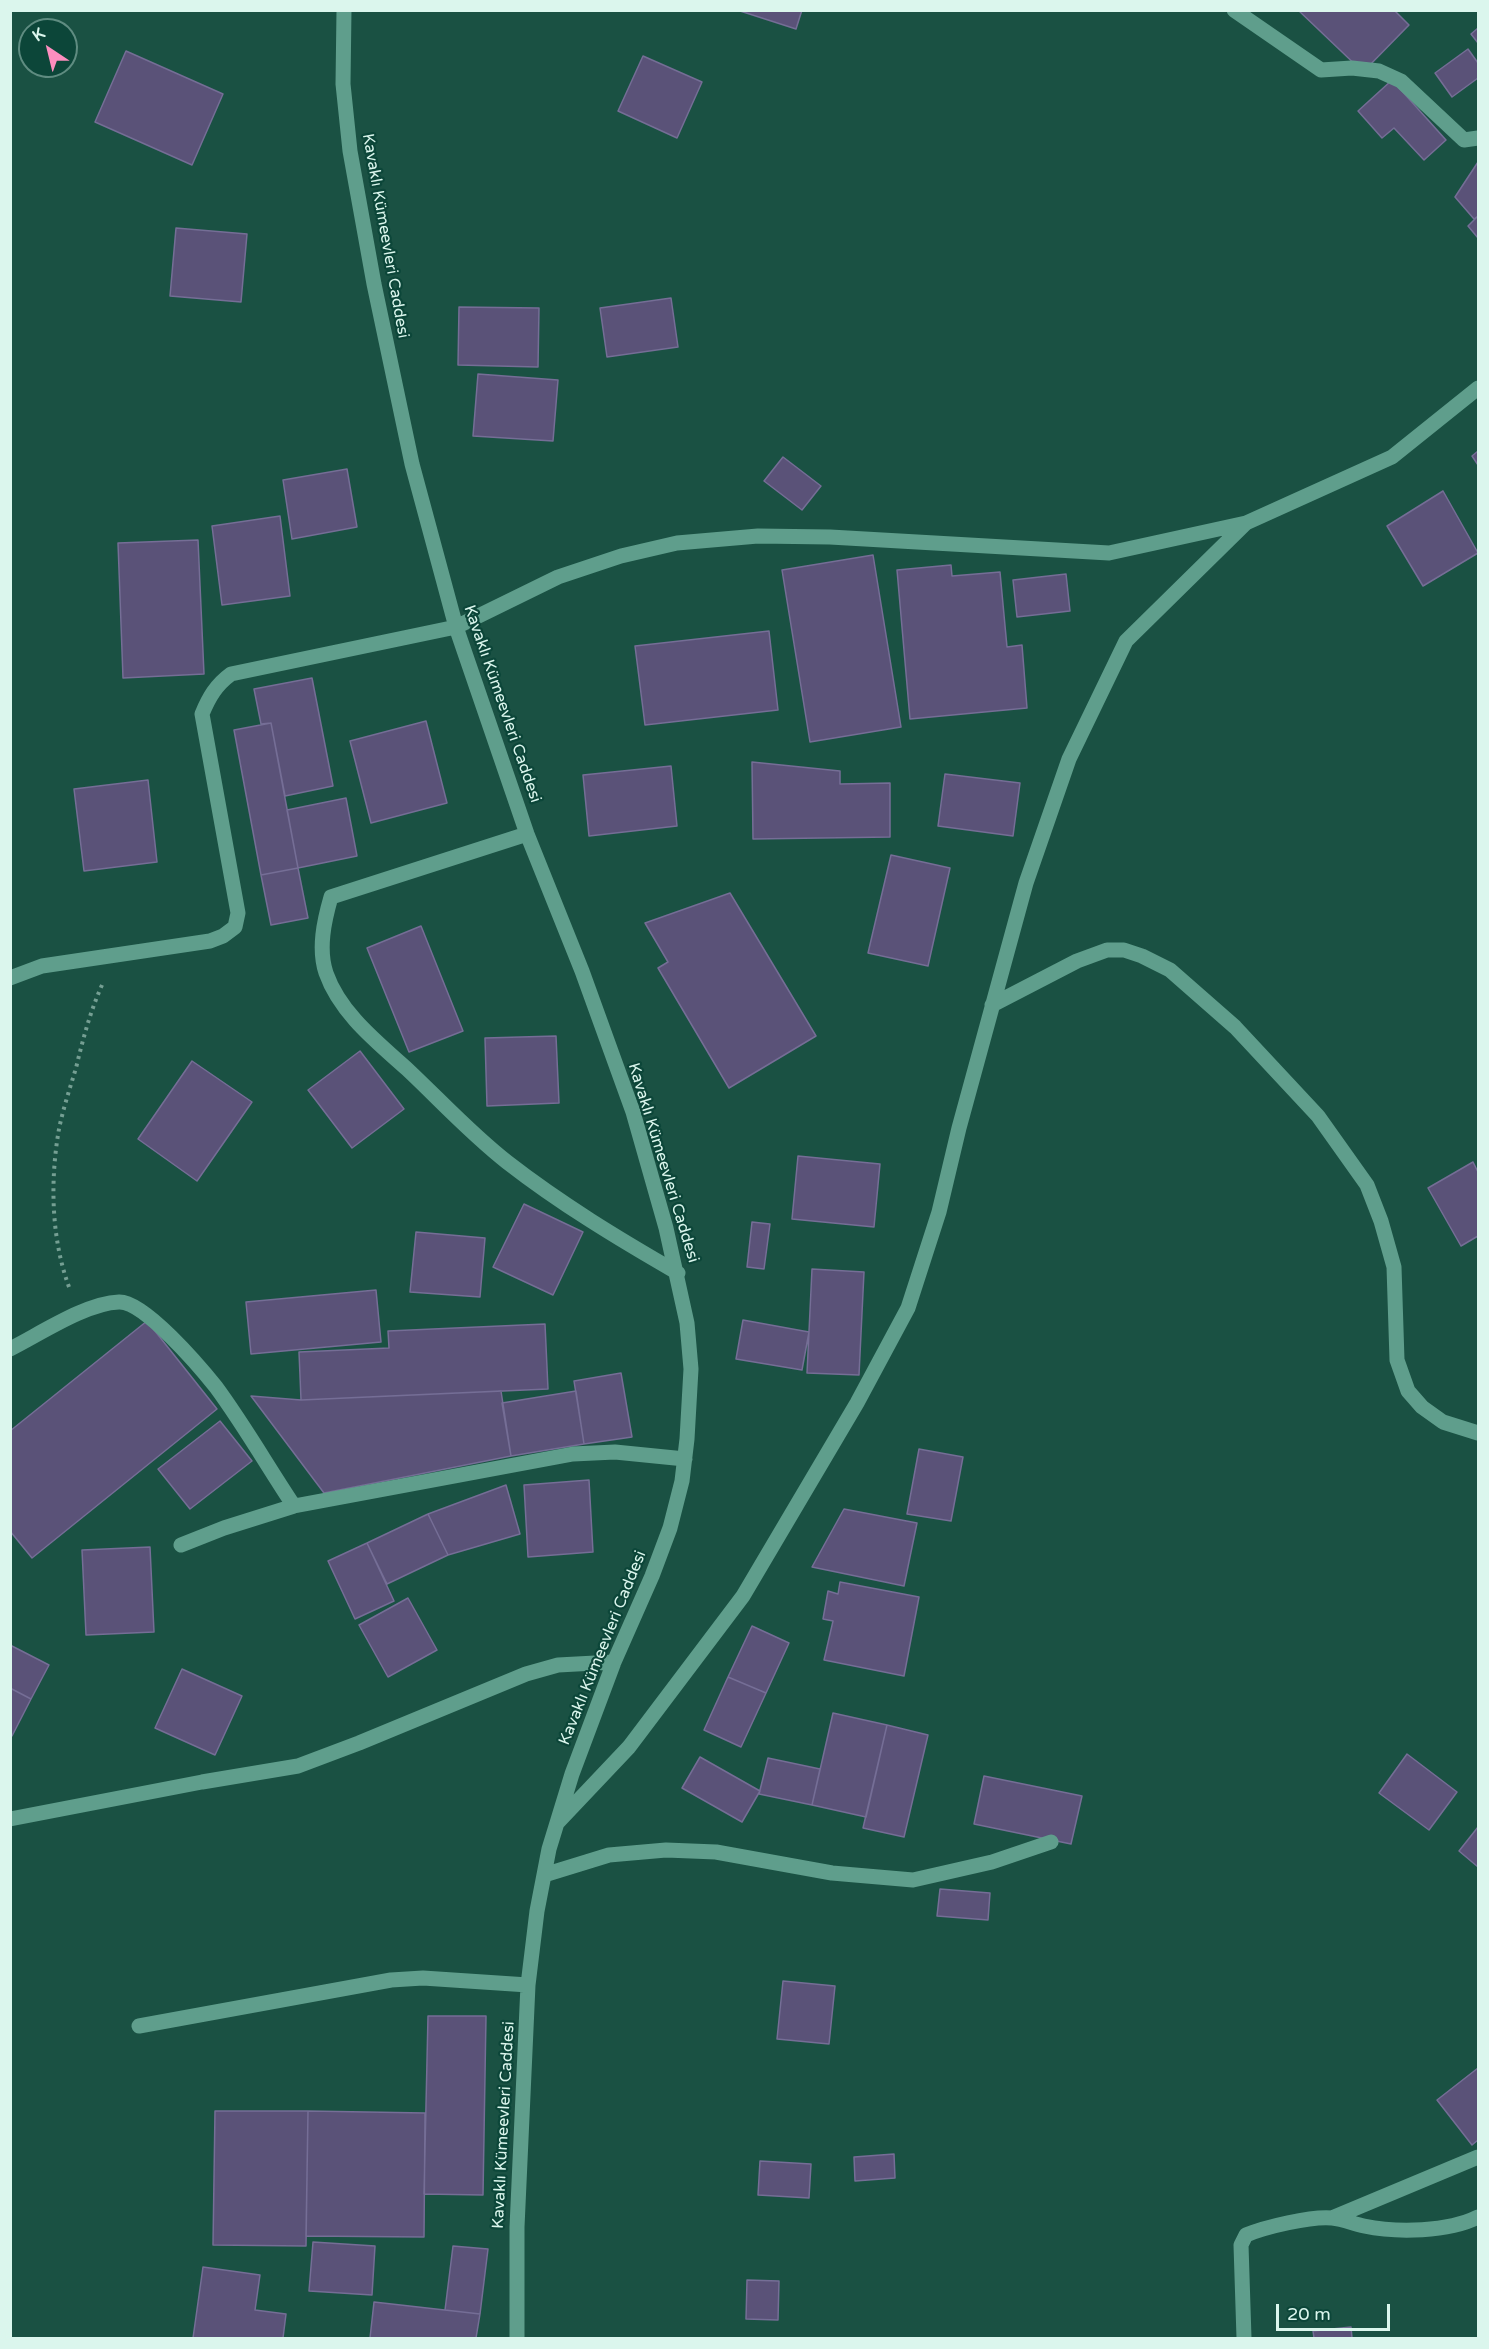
<!DOCTYPE html>
<meta charset="utf-8">
<style>
body{margin:0}
#map{position:relative;width:1489px;height:2349px;overflow:hidden;background:#1a5143;font-family:"Varela Round",sans-serif}
canvas{display:block}
.frame{position:absolute;inset:0;border:12px solid #dbf6ed;pointer-events:none}
.north{position:absolute;left:18px;top:18px;width:60px;height:60px;box-sizing:border-box;background:#0c4639;border:2px solid #5f8c81;border-radius:50%;rotate:325deg;font-size:16px;font-weight:700;line-height:24px;text-align:center;color:#dbf6ed}
.north::after{content:'';display:block;margin:auto;width:21px;height:27px;background:#fd8ebf;clip-path:polygon(50% 0,100% 100%,50% 72%,0 100%)}
.scale{position:absolute;left:1276px;top:2304px;width:114px;height:27px;box-sizing:border-box;border:3px solid #dbf6ed;border-top:0;padding-left:8px;font-size:18px;line-height:21px;white-space:nowrap;color:#dbf6ed;-webkit-text-stroke:4px #0c4639;paint-order:stroke}
</style>
<div id="map">
<canvas width="1489" height="2349"></canvas>
<div class="frame"></div>
<div class="north">K</div>
<div class="scale">20 m</div>
</div>
<script>
const g = document.querySelector('canvas').getContext('2d');
g.lineJoin = 'round';
function paint(path, color) {
  g.fillStyle = color;
  g.fill(path, 'evenodd');
}
function trace(path, color, width, dash) {
  g.strokeStyle = color;
  g.lineWidth = width;
  g.lineCap = dash ? 'butt' : 'round';
  g.setLineDash(dash || []);
  g.stroke(path);
}
function label(font, color, halo, rows, align = 'center') {
  g.font = font + ' "Varela Round",sans-serif';
  g.lineWidth = 4.5;
  g.setLineDash([]);
  g.textBaseline = 'middle';
  g.strokeStyle = halo;
  g.fillStyle = color;
  for (const [text, x, y, turn = 0] of rows) {
    g.save();
    g.translate(x, y);
    g.rotate((+turn || 0) * Math.PI / 180);
    g.textAlign = isNaN(turn) ? turn : align;
    if (halo) g.strokeText(text, 0, 0);
    g.fillText(text, 0, 0);
    g.restore();
  }
}
const building = new Path2D(`
 M 737,10 L 802,10 L 796,29 Z
 M 1298,10 L 1394,10 L 1409,25 L 1363,72 Z
 M 1478,28 L 1478,43 L 1471,34 Z
 M 1468,49 L 1478,63 L 1478,78 L 1452,97 L 1435,73 Z
 M 126,51 L 223,94 L 192,165 L 95,122 Z
 M 643,56 L 702,82 L 677,138 L 618,111 Z
 M 1392,80 L 1446,140 L 1424,160 L 1394,128 L 1382,138 L 1358,111 Z
 M 1478,162 L 1478,216 L 1474,219 L 1455,197 Z
 M 1478,216 L 1478,238 L 1468,226 Z
 M 176,228 L 247,234 L 241,302 L 170,296 Z
 M 671,298 L 678,347 L 607,357 L 600,308 Z
 M 459,307 L 539,308 L 538,367 L 458,365 Z
 M 478,374 L 558,380 L 553,441 L 473,436 Z
 M 1478,451 L 1478,465 L 1472,456 Z
 M 783,457 L 821,486 L 802,510 L 764,481 Z
 M 347,469 L 357,527 L 292,539 L 283,480 Z
 M 1443,491 L 1478,553 L 1423,586 L 1387,526 Z
 M 280,516 L 290,596 L 222,605 L 212,526 Z
 M 198,540 L 204,674 L 123,678 L 118,543 Z
 M 873,555 L 901,727 L 810,742 L 782,570 Z
 M 951,565 L 952,576 L 1000,572 L 1007,647 L 1022,645 L 1027,708 L 910,719 L 897,570 Z
 M 1066,574 L 1070,611 L 1017,617 L 1013,580 Z
 M 769,631 L 778,710 L 645,725 L 635,646 Z
 M 312,678 L 333,786 L 285,796 L 271,723 L 261,724 L 254,689 Z
 M 426,721 L 447,803 L 371,823 L 350,741 Z
 M 271,723 L 298,868 L 261,875 L 234,730 Z
 M 752,762 L 840,771 L 840,784 L 890,783 L 890,837 L 753,839 Z
 M 671,766 L 677,826 L 589,836 L 583,775 Z
 M 945,774 L 1020,783 L 1013,836 L 938,826 Z
 M 148,780 L 157,862 L 84,871 L 74,789 Z
 M 346,798 L 357,856 L 298,868 L 287,810 Z
 M 891,855 L 950,868 L 928,966 L 868,953 Z
 M 298,868 L 308,918 L 271,925 L 261,875 Z
 M 730,893 L 816,1036 L 729,1088 L 658,968 L 668,962 L 645,923 Z
 M 421,926 L 463,1031 L 409,1052 L 367,948 Z
 M 556,1036 L 559,1103 L 487,1106 L 485,1038 Z
 M 360,1051 L 404,1109 L 352,1148 L 308,1090 Z
 M 192,1061 L 252,1102 L 197,1181 L 138,1139 Z
 M 798,1156 L 880,1164 L 874,1227 L 792,1219 Z
 M 1473,1162 L 1478,1172 L 1478,1236 L 1461,1246 L 1428,1188 Z
 M 524,1204 L 583,1232 L 553,1295 L 493,1267 Z
 M 752,1222 L 770,1224 L 764,1269 L 747,1267 Z
 M 416,1232 L 485,1238 L 480,1297 L 410,1292 Z
 M 812,1269 L 864,1272 L 859,1375 L 807,1373 Z
 M 376,1290 L 381,1342 L 251,1354 L 246,1302 Z
 M 743,1320 L 809,1332 L 802,1370 L 736,1359 Z
 M 147,1321 L 217,1409 L 32,1558 L 10,1531 L 10,1431 Z
 M 545,1324 L 548,1389 L 301,1400 L 299,1352 L 389,1348 L 388,1331 Z
 M 621,1373 L 632,1437 L 584,1444 L 574,1381 Z
 M 501,1391 L 511,1456 L 324,1493 L 251,1396 L 301,1400 Z
 M 576,1391 L 584,1444 L 511,1456 L 502,1403 Z
 M 220,1421 L 252,1461 L 190,1509 L 158,1469 Z
 M 919,1449 L 963,1457 L 951,1521 L 907,1514 Z
 M 589,1480 L 593,1552 L 528,1557 L 524,1485 Z
 M 506,1485 L 520,1534 L 448,1555 L 428,1514 Z
 M 844,1509 L 917,1523 L 904,1586 L 812,1567 Z
 M 428,1514 L 448,1555 L 387,1584 L 367,1543 Z
 M 367,1543 L 394,1601 L 355,1619 L 328,1561 Z
 M 150,1547 L 154,1632 L 86,1635 L 82,1550 Z
 M 840,1582 L 919,1597 L 904,1676 L 824,1660 L 833,1621 L 823,1619 L 828,1591 L 838,1594 Z
 M 408,1598 L 437,1650 L 388,1677 L 359,1625 Z
 M 752,1626 L 789,1643 L 766,1693 L 728,1677 Z
 M 10,1645 L 49,1665 L 31,1699 L 10,1688 Z
 M 182,1669 L 242,1696 L 215,1755 L 155,1728 Z
 M 728,1677 L 766,1693 L 741,1747 L 704,1730 Z
 M 10,1688 L 31,1699 L 12,1736 L 10,1735 Z
 M 833,1713 L 887,1725 L 866,1817 L 812,1805 Z
 M 887,1725 L 928,1735 L 904,1837 L 863,1828 Z
 M 1407,1754 L 1457,1792 L 1429,1830 L 1379,1793 Z
 M 700,1757 L 760,1791 L 742,1822 L 682,1788 Z
 M 768,1758 L 820,1769 L 812,1805 L 759,1794 Z
 M 984,1776 L 1082,1796 L 1071,1844 L 974,1824 Z
 M 1478,1827 L 1478,1867 L 1459,1851 Z
 M 940,1889 L 990,1893 L 988,1920 L 937,1916 Z
 M 783,1981 L 835,1986 L 829,2044 L 777,2039 Z
 M 428,2016 L 486,2016 L 483,2195 L 424,2194 Z
 M 1478,2068 L 1478,2140 L 1472,2145 L 1437,2100 Z
 M 215,2111 L 308,2111 L 306,2246 L 213,2245 Z
 M 308,2111 L 425,2113 L 424,2237 L 306,2236 Z
 M 894,2154 L 895,2178 L 855,2181 L 854,2157 Z
 M 760,2161 L 811,2164 L 809,2198 L 758,2195 Z
 M 313,2242 L 375,2246 L 372,2295 L 309,2291 Z
 M 453,2246 L 488,2249 L 480,2314 L 445,2310 Z
 M 203,2267 L 260,2275 L 255,2310 L 286,2314 L 283,2338 L 193,2338 Z
 M 747,2280 L 779,2281 L 778,2320 L 746,2319 Z
 M 374,2302 L 480,2314 L 476,2338 L 370,2338 Z
 M 1351,2327 L 1352,2338 L 1314,2338 L 1313,2331 Z`);
paint(building, '#5a5278');
trace(building, '#756e96', 1.5);
trace(new Path2D(`
 M 69,1287 C 51,1238 50,1180 59,1129 C 63,1109 70,1088 76,1068 C 83,1039 90,1012 102,985`), '#759f93', 4, [3, 4.5]);
trace(new Path2D(`
 M 344,10 L 343,84 L 350,151 L 374,284 L 412,464 L 456,627 L 527,834 L 582,971 L 633,1112 L 666,1228 L 687,1323 L 691,1369 L 687,1439 L 682,1481 L 670,1528 L 652,1576 L 614,1662 L 572,1774 L 549,1849 L 537,1911 L 528,1985 L 517,2227 L 517,2338
 M 1234,10 L 1321,70 L 1352,68 L 1379,71 L 1401,81 L 1464,140 L 1478,138
 M 527,834 L 331,897 C 324,921 318,949 326,973 C 340,1013 377,1042 407,1069 C 440,1100 471,1134 507,1162 C 561,1204 619,1239 678,1273
 M 10,978 L 42,966 L 210,941 L 223,936 L 235,927 L 238,913 L 202,714 C 209,697 216,685 231,674 L 456,627 L 558,577 L 621,556 L 677,543 L 758,536 L 830,537 L 1109,553 L 1246,523
 M 992,1005 L 1077,961 L 1107,950 L 1124,950 L 1142,956 L 1170,970 L 1235,1027 L 1318,1116 L 1367,1185 L 1381,1221 L 1394,1267 L 1397,1360 L 1408,1391 L 1422,1407 L 1443,1422 L 1478,1433
 M 10,1349 C 40,1334 86,1303 119,1302 C 144,1301 200,1367 216,1387 C 244,1425 268,1467 294,1506
 M 181,1545 L 224,1528 L 294,1506 L 573,1454 L 615,1452 L 685,1459
 M 10,1819 L 202,1782 L 298,1766 L 359,1743 L 526,1674 L 558,1665 L 614,1662
 M 558,1822 L 629,1747 L 743,1596 L 857,1403 L 908,1308 L 939,1212 L 959,1128 L 1026,883 L 1069,759 L 1126,641 L 1246,523 L 1392,457 L 1478,388
 M 544,1875 L 609,1855 L 666,1850 L 716,1852 L 832,1873 L 913,1880 L 992,1862 L 1051,1842
 M 139,2026 L 391,1980 L 423,1978 L 528,1985
 M 1332,2218 L 1478,2157
 M 1244,2338 L 1241,2245 L 1246,2235 C 1265,2227 1311,2216 1332,2218 C 1343,2219 1354,2224 1364,2226 C 1397,2233 1448,2232 1478,2217`), '#5f9e8c', 15);
label('16px', '#dbf6ed', '#0c4639', [
 ["Kavaklı Kümeevleri Caddesi",385,236,80],
 ["Kavaklı Kümeevleri Caddesi",502,704,71],
 ["Kavaklı Kümeevleri Caddesi",663,1163,73],
 ["Kavaklı Kümeevleri Caddesi",603,1648,-68],
 ["Kavaklı Kümeevleri Caddesi",504,2125,-87]
]);
</script>
